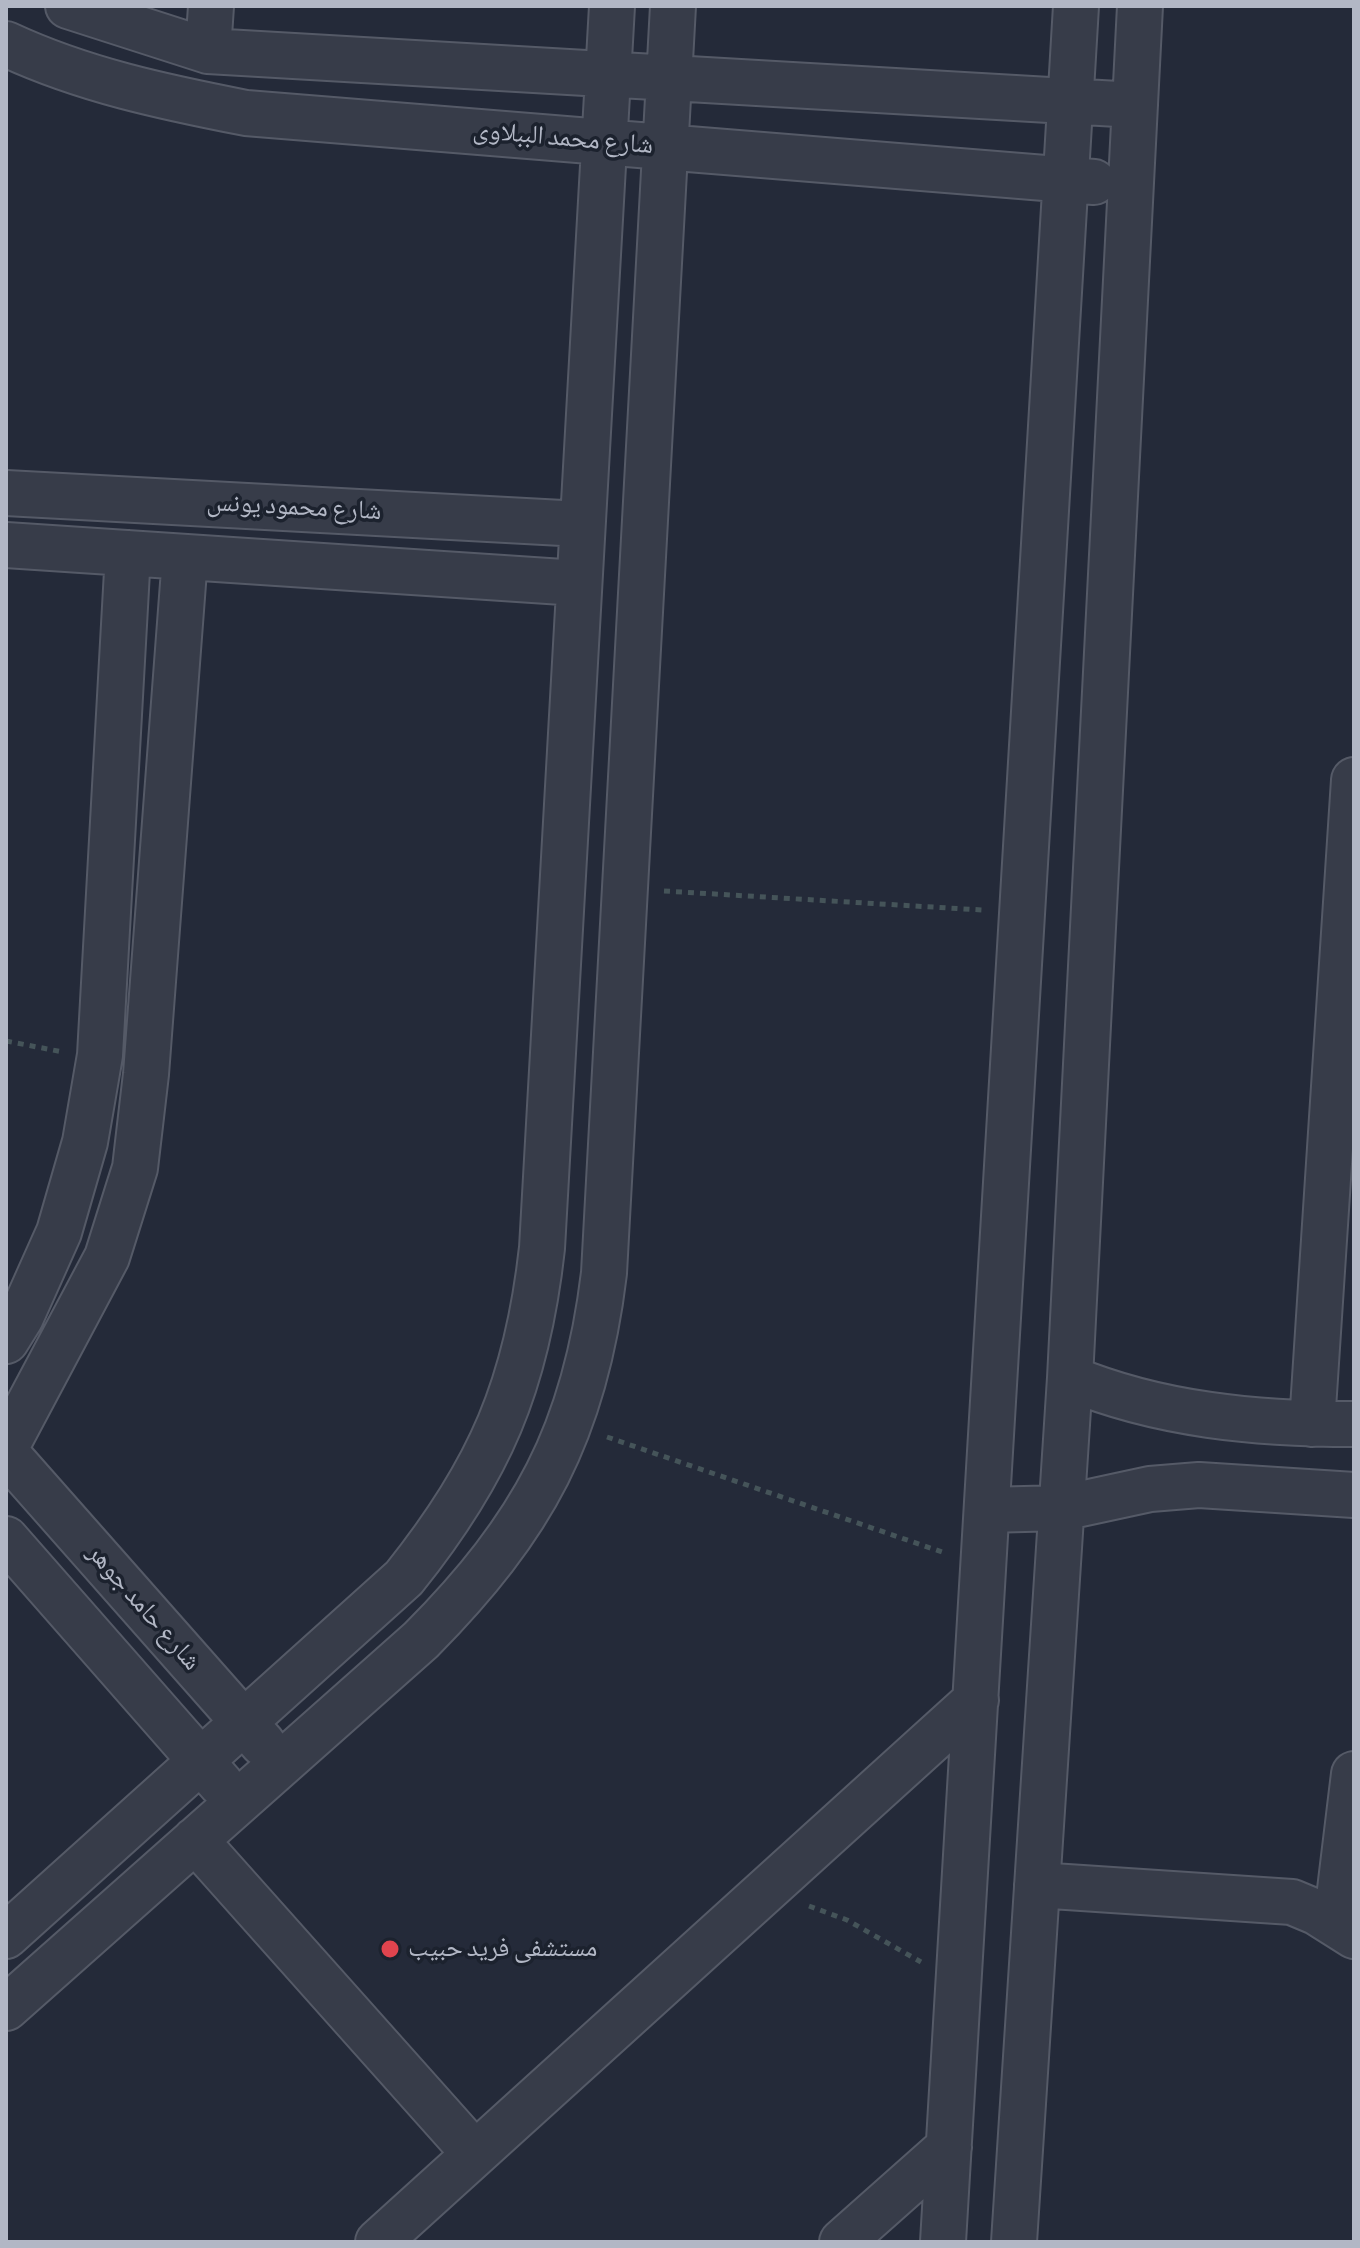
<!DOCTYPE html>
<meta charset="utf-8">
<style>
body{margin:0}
#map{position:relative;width:1360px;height:2248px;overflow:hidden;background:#242a39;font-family:"Sofia Sans Condensed",sans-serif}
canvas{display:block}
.frame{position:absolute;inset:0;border:8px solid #b2b7c5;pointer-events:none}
</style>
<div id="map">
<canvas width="1360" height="2248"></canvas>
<div class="frame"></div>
</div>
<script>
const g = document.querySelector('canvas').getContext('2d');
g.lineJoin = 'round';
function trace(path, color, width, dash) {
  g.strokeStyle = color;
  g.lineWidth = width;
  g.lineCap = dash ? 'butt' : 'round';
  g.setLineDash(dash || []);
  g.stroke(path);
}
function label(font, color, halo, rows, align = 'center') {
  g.font = font + ' "Sofia Sans Condensed","Noto Naskh Arabic",sans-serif';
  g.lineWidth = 7;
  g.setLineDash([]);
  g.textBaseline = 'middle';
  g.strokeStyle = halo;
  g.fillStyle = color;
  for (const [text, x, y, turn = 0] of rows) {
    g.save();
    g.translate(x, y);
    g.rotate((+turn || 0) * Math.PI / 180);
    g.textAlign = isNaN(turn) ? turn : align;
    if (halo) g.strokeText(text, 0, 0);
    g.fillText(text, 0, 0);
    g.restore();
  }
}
const minor = new Path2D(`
 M 68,6 L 208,51 L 1135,105
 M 6,44 C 83,80 164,97 246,113 L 1094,182
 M 208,51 L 211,6
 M 6,493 L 581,524
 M 6,545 L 578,583
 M 6,1341 L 21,1317 L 59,1232 L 85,1142 L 100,1055 L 128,553
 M 1070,1378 C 1159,1415 1257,1424 1354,1424
 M 1312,1424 L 1354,780
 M 6,1447 L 107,1257 L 135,1168 L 146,1074 L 185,557
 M 6,1453 L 263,1744
 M 987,1510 L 1062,1508 L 1150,1489 L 1199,1485 L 1354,1495
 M 6,1539 L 221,1784
 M 195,1840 L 475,2154
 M 1037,1885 L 1292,1902 L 1316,1912 L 1354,1936
 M 1336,1923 L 1354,1774
 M 6,1936 L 404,1578 C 490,1471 527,1384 542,1248 L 612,6
 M 6,2008 L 421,1640 C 533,1527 585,1432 604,1273 L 673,6
 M 378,2242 L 976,1700
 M 842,2242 L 949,2147
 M 943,2242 L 1076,6
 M 1014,2242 L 1070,1378 L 1140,6`);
trace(minor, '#555a67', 48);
trace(new Path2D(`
 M 664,891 L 982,910
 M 6,1041 L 63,1052
 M 607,1437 L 945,1553
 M 809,1906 L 847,1920 L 921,1962`), '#455459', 5, [6, 6]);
trace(minor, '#373c49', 44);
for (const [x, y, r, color] of [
 [390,1949,10,"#e0444e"]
]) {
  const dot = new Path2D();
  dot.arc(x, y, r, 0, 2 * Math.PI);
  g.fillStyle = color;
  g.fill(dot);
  trace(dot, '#1c222e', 3);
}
label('26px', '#b2b7c5', '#1c222e', [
 ["شارع محمد الببلاوى",563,139,5],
 ["شارع محمود يونس",294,508,3],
 ["شارع حامد جوهر",143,1608,49]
]);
label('26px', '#b2b7c5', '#1c222e', [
 ["مستشفى فريد حبيب",408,1949]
], 'left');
</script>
